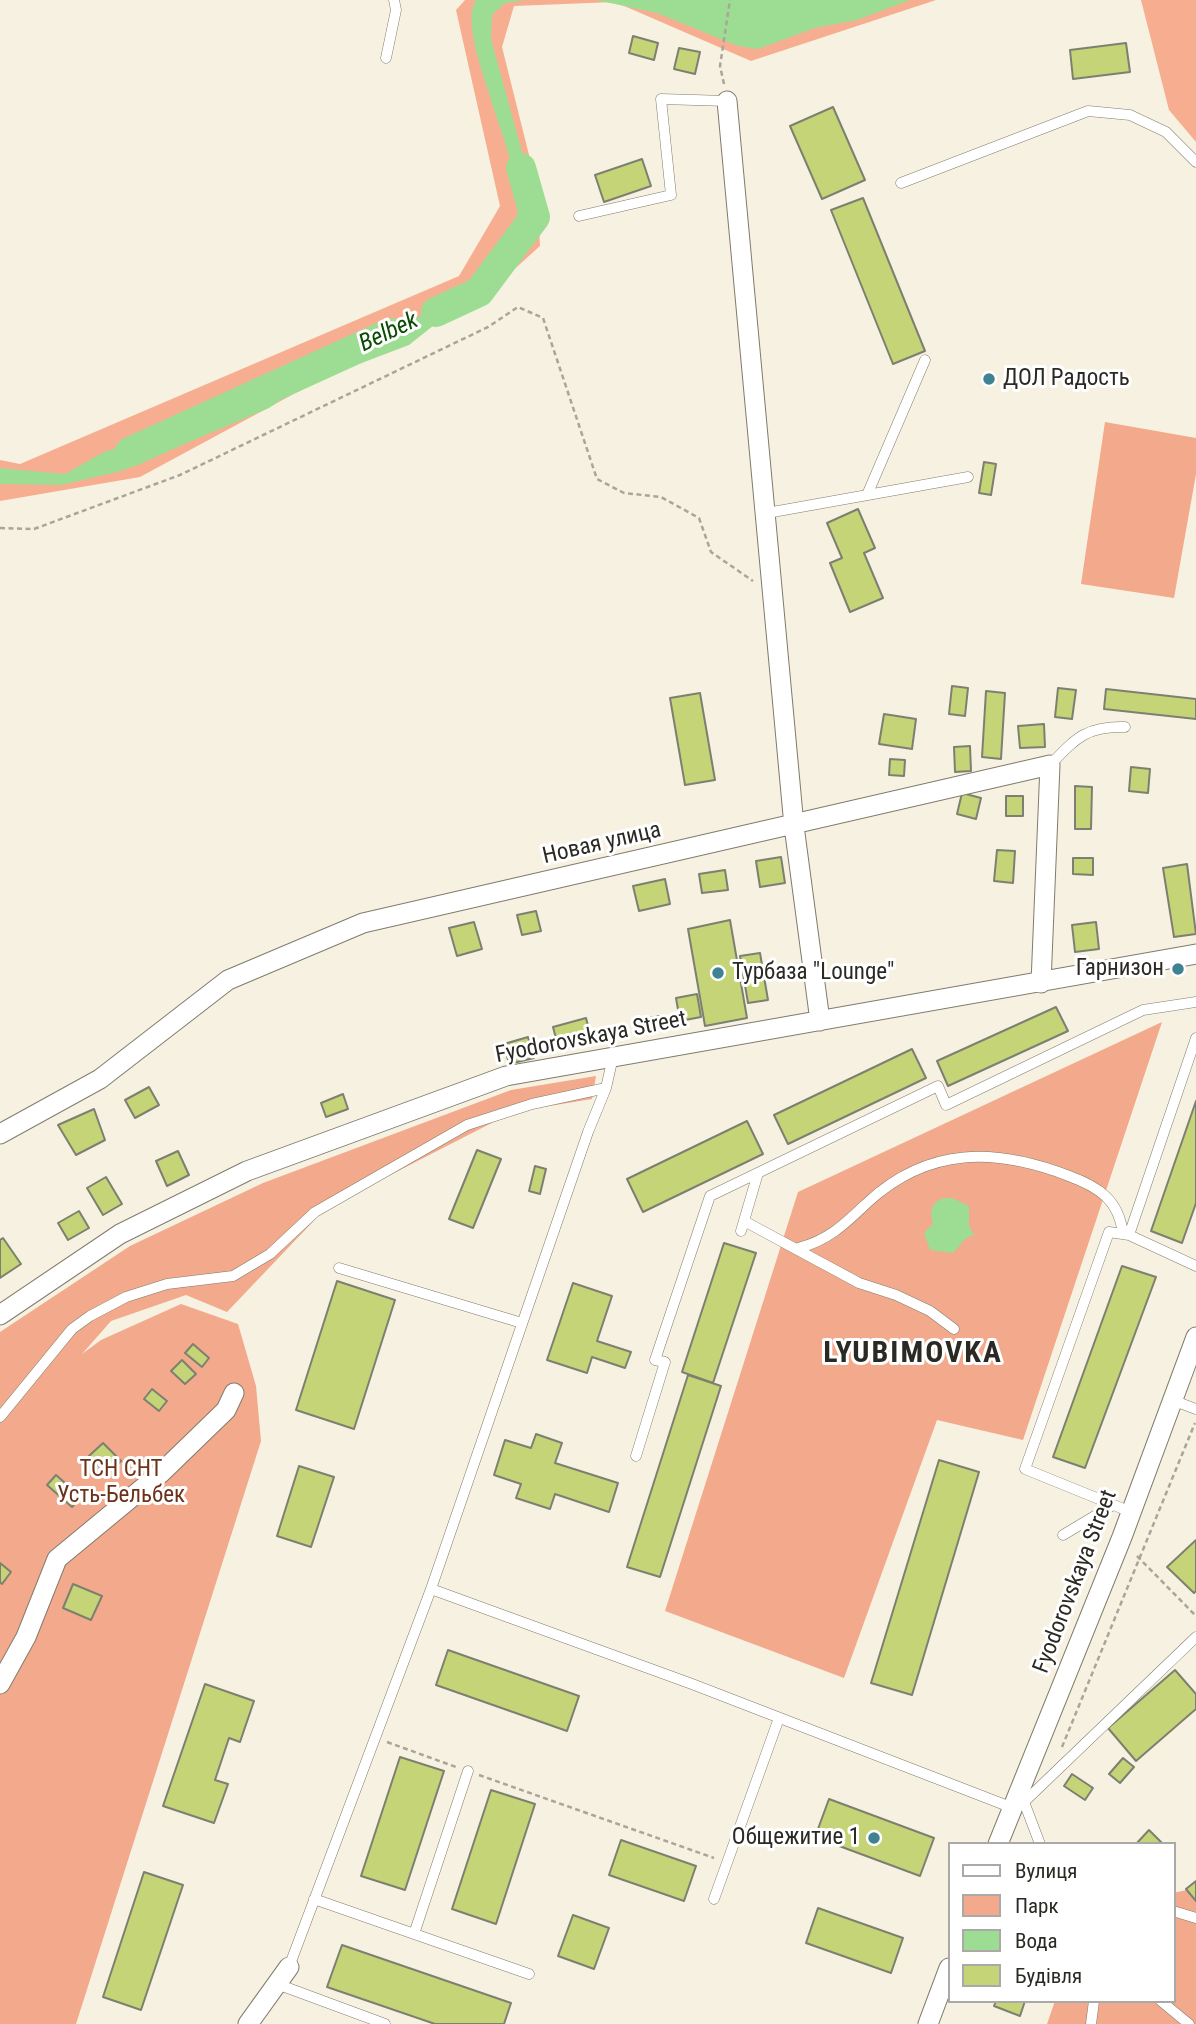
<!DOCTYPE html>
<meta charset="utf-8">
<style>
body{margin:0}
#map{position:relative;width:1196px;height:2024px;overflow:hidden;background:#f7f1e1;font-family:"Roboto Condensed",sans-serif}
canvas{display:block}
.legend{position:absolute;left:948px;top:1842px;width:228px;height:161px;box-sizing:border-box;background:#fff;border:2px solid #aaa9a7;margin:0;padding:9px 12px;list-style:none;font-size:21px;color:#2b2923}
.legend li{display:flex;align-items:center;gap:14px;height:35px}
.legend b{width:35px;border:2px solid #aaa9a7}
</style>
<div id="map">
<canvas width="1196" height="2024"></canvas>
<ul class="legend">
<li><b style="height:9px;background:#fff"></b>Вулиця</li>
<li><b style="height:19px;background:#f3a98b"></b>Парк</li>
<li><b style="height:19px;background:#9ddd93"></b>Вода</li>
<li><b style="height:19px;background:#c4d476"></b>Будівля</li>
</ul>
</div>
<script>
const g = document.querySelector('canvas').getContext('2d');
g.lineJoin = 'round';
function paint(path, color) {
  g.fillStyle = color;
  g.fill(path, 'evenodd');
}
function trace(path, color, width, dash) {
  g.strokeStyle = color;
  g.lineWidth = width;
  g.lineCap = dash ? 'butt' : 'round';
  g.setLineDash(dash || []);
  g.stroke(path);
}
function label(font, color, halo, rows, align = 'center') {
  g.font = font + ' "Roboto Condensed",sans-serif';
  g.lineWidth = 6;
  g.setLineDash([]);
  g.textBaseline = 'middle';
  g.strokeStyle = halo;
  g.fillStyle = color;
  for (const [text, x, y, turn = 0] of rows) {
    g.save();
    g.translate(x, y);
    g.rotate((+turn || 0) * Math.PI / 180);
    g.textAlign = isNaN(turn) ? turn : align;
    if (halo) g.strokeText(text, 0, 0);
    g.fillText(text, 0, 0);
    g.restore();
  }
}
paint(new Path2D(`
 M 1105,422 L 1196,438 L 1196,474 L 1174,598 L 1081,584 Z
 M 1162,1022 L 1023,1440 L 937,1420 L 844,1678 L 665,1611 L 798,1192 Z
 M 596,1076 L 592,1099 L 513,1112 L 326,1208 L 227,1312 L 186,1295 L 111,1321 L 82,1354 L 101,1340 L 181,1304 L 238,1324 L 256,1386 L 261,1441 L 76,2024 L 0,2024 L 0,1332 L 130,1246 L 263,1183 L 511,1090 Z
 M 1196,1888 L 1196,2024 L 1047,2024 L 1055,2001 L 1173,2001 L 1173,1893 Z`), '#f3a98b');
paint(new Path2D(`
 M 465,0 L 936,0 L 751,61 L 615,2 L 514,6 L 502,47 L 537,187 L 540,246 L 499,283 L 140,477 L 0,501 L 0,460 L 20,464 L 459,276 L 500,206 L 456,10 Z
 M 1141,0 L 1196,0 L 1196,142 L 1169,110 Z`), '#f7ae90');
paint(new Path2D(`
 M 476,0 L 526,0 L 505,3 L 492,15 L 491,39 L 533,192 L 530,245 L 512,263 L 409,345 L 301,386 L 269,408 L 121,471 L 61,485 L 0,484 L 0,468 L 65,474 L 104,452 L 159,435 L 168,435 C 264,391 366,351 456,295 C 470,286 507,248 513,232 C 529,194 499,130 489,93 C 482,71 463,19 476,0 Z
 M 596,0 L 712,0 L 759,8 L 786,0 L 910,0 L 857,20 L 815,28 L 758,49 L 738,46 L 657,13 Z
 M 943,1198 L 952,1198 L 969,1206 L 969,1226 L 974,1235 L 966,1238 L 953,1253 L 930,1250 L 924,1233 L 933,1223 C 929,1211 931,1203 943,1198 Z`), '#9ddd93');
trace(new Path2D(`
 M 712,0 L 759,8 L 786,0
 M 436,312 L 479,292 L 535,217 L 521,168
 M 130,452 L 391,333`), '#9ddd93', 30);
const building = new Path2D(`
 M 633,36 L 658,43 L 654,60 L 629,53 Z
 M 1126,43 L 1130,72 L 1073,79 L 1070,50 Z
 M 679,48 L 700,52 L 695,74 L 674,69 Z
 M 833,107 L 865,180 L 822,199 L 790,126 Z
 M 642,159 L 651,186 L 604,202 L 595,175 Z
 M 863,198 L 925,351 L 893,364 L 831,210 Z
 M 984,462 L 996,464 L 991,495 L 979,493 Z
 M 858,509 L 875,548 L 864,553 L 883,598 L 850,612 L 830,563 L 842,558 L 827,523 Z
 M 952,686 L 968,688 L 965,716 L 949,714 Z
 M 1058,688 L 1076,690 L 1072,719 L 1055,717 Z
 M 1106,689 L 1196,699 L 1196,719 L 1104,709 Z
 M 986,691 L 1005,693 L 1001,759 L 982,757 Z
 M 700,693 L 715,780 L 685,785 L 670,698 Z
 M 884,714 L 916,719 L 912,749 L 879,744 Z
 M 1044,724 L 1045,747 L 1020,748 L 1018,726 Z
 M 970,746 L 971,771 L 955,772 L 954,747 Z
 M 890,759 L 905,760 L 904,776 L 889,775 Z
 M 1131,767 L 1150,769 L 1148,793 L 1129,791 Z
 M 1075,786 L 1092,787 L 1091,829 L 1075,829 Z
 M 962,793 L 981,798 L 976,819 L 957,814 Z
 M 1006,796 L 1023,796 L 1023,816 L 1006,816 Z
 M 997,850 L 1015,851 L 1013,883 L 994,881 Z
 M 781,857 L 785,883 L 760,887 L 756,861 Z
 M 1073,858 L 1093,858 L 1093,875 L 1073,874 Z
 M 1187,864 L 1196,934 L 1174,937 L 1163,868 Z
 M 725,870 L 728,890 L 702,893 L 699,874 Z
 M 665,879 L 670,904 L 639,911 L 633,886 Z
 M 536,911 L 541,931 L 522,935 L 517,915 Z
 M 730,920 L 747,1018 L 705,1026 L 688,929 Z
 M 474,922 L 482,949 L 457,956 L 449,928 Z
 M 1096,922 L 1099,949 L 1075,952 L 1072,925 Z
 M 760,953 L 768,1000 L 748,1003 L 740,956 Z
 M 697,994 L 701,1017 L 680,1021 L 676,998 Z
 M 1056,1007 L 1068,1031 L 948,1086 L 937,1061 Z
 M 660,1016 L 662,1028 L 638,1032 L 637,1020 Z
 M 586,1018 L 592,1041 L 559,1050 L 553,1027 Z
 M 528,1037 L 534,1058 L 509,1064 L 504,1044 Z
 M 912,1049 L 926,1078 L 788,1144 L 774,1115 Z
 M 149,1087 L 159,1105 L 135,1118 L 125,1100 Z
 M 343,1094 L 348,1109 L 326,1117 L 321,1103 Z
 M 1196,1101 L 1196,1203 L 1182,1243 L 1151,1231 Z
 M 94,1109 L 105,1140 L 76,1155 L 58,1125 Z
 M 747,1121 L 763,1154 L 643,1212 L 627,1179 Z
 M 477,1150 L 501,1159 L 473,1228 L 449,1219 Z
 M 178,1151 L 189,1175 L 167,1186 L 156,1161 Z
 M 535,1166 L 546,1169 L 540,1194 L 529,1191 Z
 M 106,1177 L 122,1204 L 103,1215 L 87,1188 Z
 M 79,1211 L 89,1228 L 68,1240 L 58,1223 Z
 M 3,1238 L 21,1264 L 0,1278 L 0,1240 Z
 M 724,1243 L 756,1253 L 713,1383 L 682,1372 Z
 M 1122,1266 L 1156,1277 L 1085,1468 L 1053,1457 Z
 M 337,1281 L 395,1300 L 354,1429 L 296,1410 Z
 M 573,1283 L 612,1296 L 597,1341 L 631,1352 L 625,1368 L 592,1357 L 587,1373 L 547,1360 Z
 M 193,1344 L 209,1358 L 202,1367 L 185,1353 Z
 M 182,1360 L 196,1374 L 185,1384 L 171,1371 Z
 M 688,1375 L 721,1386 L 660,1577 L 627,1567 Z
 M 152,1389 L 167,1401 L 159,1411 L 144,1399 Z
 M 536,1434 L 562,1443 L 555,1463 L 618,1483 L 609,1512 L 555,1494 L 550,1509 L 516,1498 L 521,1484 L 494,1475 L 505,1440 L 531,1448 Z
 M 103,1443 L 121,1461 L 107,1474 L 89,1456 Z
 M 939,1460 L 979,1472 L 912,1695 L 871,1683 Z
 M 299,1466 L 334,1477 L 311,1547 L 277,1536 Z
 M 56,1475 L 81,1497 L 72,1507 L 47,1485 Z
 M 1196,1540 L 1196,1591 L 1194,1593 L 1167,1567 Z
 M 0,1563 L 11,1572 L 2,1584 L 0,1582 Z
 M 73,1584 L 102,1596 L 91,1620 L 63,1608 Z
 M 448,1650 L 579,1696 L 567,1731 L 436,1685 Z
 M 1175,1670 L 1196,1694 L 1196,1709 L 1136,1761 L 1108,1728 Z
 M 205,1684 L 254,1701 L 240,1742 L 229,1738 L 215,1780 L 228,1784 L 214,1823 L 163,1806 Z
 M 400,1757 L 444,1771 L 405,1890 L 361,1876 Z
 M 1123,1758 L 1134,1767 L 1120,1783 L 1109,1774 Z
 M 1072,1774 L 1093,1788 L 1085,1800 L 1064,1786 Z
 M 491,1790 L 535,1804 L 496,1924 L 452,1909 Z
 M 829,1799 L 934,1838 L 920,1876 L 815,1837 Z
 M 1149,1830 L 1163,1844 L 1136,1844 Z
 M 621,1840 L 696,1866 L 684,1901 L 609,1875 Z
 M 144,1872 L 183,1885 L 141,2010 L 103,1997 Z
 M 1196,1881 L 1196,1901 L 1186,1889 Z
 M 818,1908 L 903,1938 L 891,1973 L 806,1943 Z
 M 573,1915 L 609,1928 L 594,1969 L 558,1956 Z
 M 342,1945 L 511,2003 L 504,2024 L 435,2024 L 327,1987 Z
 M 996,2001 L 1025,2001 L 1020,2016 L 994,2006 Z`);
paint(building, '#c4d476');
trace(building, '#7d8071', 2);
const lane = new Path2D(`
 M 386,58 L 396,10 L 394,0
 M 901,183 L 1088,111 L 1130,115 L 1166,132 L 1196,162
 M 579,216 L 671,195 L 661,99 L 727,101
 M 867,495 L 925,360
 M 767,513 L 968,477
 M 1050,765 C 1076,738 1086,726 1125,727
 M 1196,1038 L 1129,1235 L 1196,1266
 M 613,1057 L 606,1088 L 588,1132 L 431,1589 L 692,1684 L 1013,1808 L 1024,1802 L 1196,1637
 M 744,1221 L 859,1283 L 896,1295 L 930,1311 L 954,1329
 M 741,1231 L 758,1173
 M 1129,1235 L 1109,1232 L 1025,1469 L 1131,1512
 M 798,1248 C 828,1241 846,1223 868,1202 C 929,1146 996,1148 1069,1176 C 1099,1187 1119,1200 1123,1234
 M 339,1268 L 522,1323
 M 1172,1400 L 1196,1409
 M 0,1417 L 72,1329 L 90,1316 L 126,1297 L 167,1284 L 233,1276 L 270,1254 L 315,1212 L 467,1125 L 532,1104 L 606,1088
 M 636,1456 L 665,1362 L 655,1360 L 710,1196 L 938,1086 L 946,1105 L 1143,1010 L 1196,1002
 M 1063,1535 L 1113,1505
 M 1024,1802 L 1040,1844
 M 314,1899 L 529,1974
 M 714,1899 L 779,1718
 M 1173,1911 L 1196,1918
 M 414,1934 L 468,1771
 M 289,1967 L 431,1589
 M 277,1984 L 385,2024
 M 1161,2001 L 1189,2024
 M 1091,2024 L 1094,2001`);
const street = new Path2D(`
 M 727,101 L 794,826 L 820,1021
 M 0,1134 L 100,1079 L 228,980 L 363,923 L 1050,765 L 1041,983
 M 0,1315 L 120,1234 L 247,1171 L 506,1076 L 1196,954
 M 0,1684 L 26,1637 L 57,1559 L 161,1473 L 226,1410 L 234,1393
 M 998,1844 L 1122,1537 L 1196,1337
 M 248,2024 L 289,1967
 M 928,2024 L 949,1968`);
trace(lane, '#807c6d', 11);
trace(street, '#807c6d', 21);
trace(new Path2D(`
 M 724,84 L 720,66 L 730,0
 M 0,528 L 34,529 L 180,475 L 488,327 L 518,307 L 543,318 L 597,479 L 624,493 L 661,497 L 699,518 L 711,552 L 753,581
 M 1137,1556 L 1196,1616
 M 387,1742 L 456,1767
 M 1062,1747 L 1195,1423
 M 479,1775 L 714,1858`), '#aaa599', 2.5, [5, 3.5]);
trace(lane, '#fff', 10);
trace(street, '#fff', 19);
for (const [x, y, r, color] of [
 [989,379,7,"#3f8292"],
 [1178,969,7,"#3f8292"],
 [718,973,7,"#3f8292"],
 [874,1838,7,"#3f8292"]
]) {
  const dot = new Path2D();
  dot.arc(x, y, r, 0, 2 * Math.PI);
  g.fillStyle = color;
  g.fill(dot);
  trace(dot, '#fff', 2.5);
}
label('23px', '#2b2923', '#fff', [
 ["ДОЛ Радость",1003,379],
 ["Гарнизон",1164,969,"right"],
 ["Турбаза \"Lounge\"",732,973],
 ["Общежитие 1",860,1838,"right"]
], 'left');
label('23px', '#2b2923', '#fff', [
 ["Новая улица",602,844,-13],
 ["Fyodorovskaya Street",591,1038,-11],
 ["Fyodorovskaya Street",1076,1582,-69]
]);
label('23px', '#6b3219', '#fff', [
 ["ТСН СНТ",121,1470],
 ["Усть-Бельбек",121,1496]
]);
label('italic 24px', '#094b00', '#fff', [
 ["Belbek",389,333,-25]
]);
g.letterSpacing = '2px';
label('bold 30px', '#2b2923', '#fff', [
 ["LYUBIMOVKA",913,1354]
]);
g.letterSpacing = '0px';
</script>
